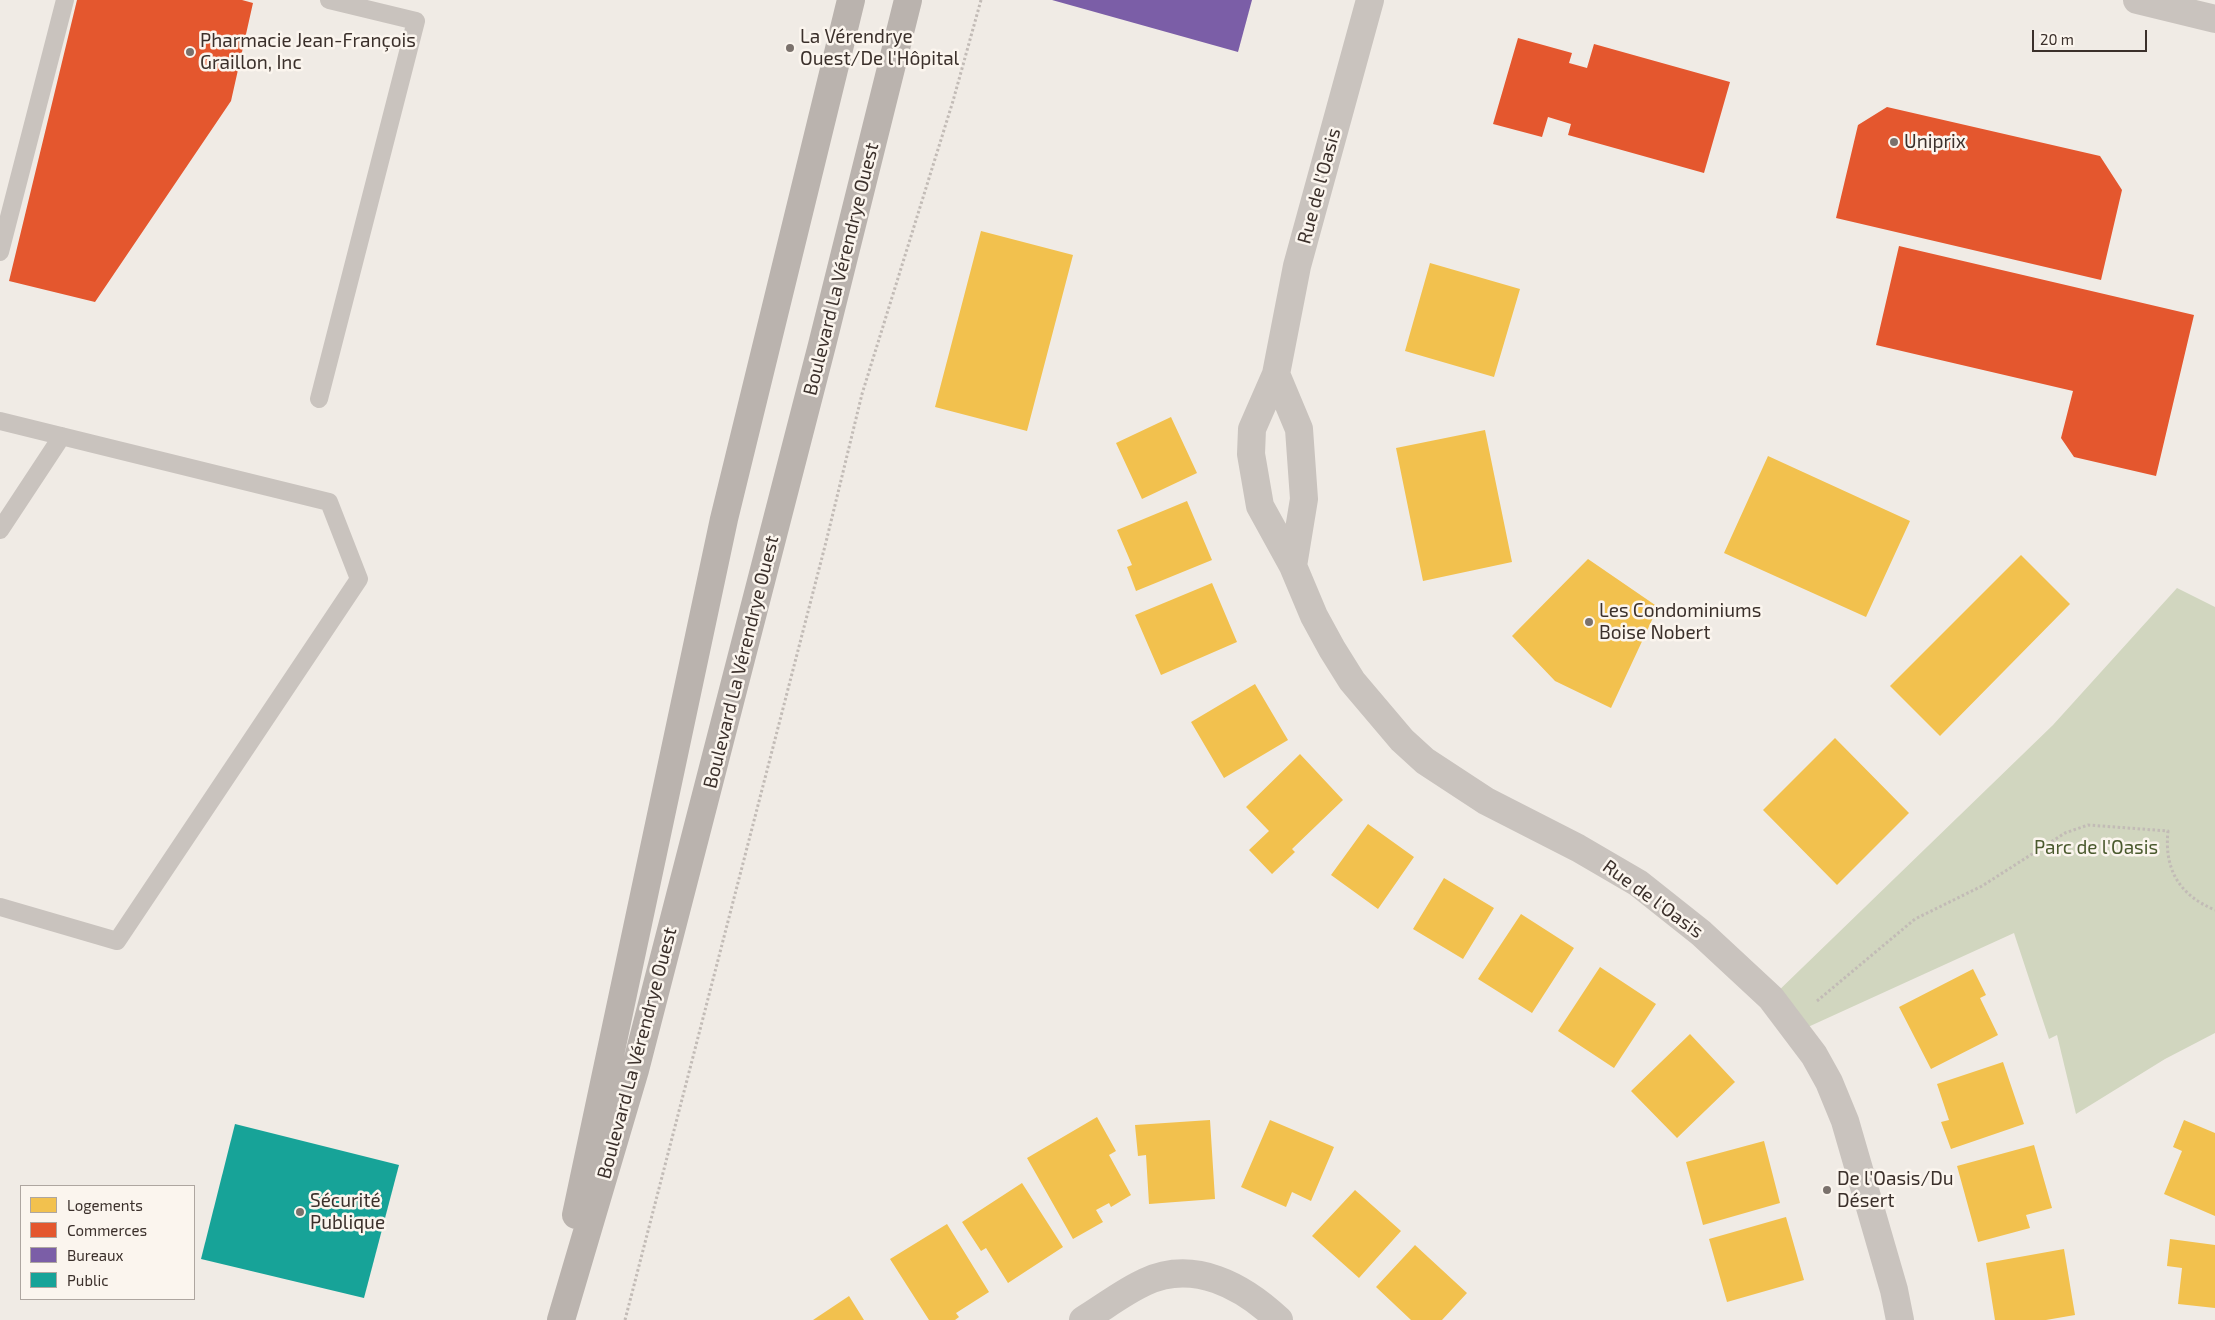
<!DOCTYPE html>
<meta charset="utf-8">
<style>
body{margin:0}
#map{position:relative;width:2215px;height:1320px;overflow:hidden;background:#f0ebe5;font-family:"Exo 2",sans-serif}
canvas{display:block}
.legend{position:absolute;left:20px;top:1185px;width:175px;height:115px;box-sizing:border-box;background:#fbf5ee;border:1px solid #aea6a0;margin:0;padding:6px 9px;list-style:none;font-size:15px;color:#3b302b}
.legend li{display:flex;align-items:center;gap:10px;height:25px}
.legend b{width:25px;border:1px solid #aea6a0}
.scale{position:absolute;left:2032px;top:30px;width:115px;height:22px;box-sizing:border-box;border:2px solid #3b302b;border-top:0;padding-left:6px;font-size:15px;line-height:18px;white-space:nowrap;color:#3b302b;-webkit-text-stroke:4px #fbf5ee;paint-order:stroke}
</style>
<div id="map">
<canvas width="2215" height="1320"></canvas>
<ul class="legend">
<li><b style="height:14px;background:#f2c14e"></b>Logements</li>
<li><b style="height:14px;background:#e4572e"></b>Commerces</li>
<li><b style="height:14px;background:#7b5ea7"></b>Bureaux</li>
<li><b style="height:14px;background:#17a398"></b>Public</li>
</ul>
<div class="scale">20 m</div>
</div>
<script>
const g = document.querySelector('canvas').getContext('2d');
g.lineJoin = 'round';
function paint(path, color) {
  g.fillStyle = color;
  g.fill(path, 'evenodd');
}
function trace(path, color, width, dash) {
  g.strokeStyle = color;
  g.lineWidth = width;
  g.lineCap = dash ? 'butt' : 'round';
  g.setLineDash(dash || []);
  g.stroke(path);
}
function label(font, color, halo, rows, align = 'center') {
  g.font = font + ' "Exo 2",sans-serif';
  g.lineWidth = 5;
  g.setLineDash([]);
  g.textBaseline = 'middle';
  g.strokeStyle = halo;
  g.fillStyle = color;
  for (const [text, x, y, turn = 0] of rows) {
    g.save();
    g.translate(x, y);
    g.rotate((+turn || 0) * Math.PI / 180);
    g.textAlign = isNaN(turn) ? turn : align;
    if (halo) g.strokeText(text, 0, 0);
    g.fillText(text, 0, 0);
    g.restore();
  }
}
paint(new Path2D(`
 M 2177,588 L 2215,607 L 2215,1033 L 2165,1059 L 2076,1114 L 2057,1035 L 2049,1039 L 2014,933 L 1797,1032 L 1771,998 L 2053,725 Z`), '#d1d6bf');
paint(new Path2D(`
 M 981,231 L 1073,255 L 1027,431 L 935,407 Z
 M 1430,263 L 1520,289 L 1494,377 L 1405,351 Z
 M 1171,417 L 1197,473 L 1142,499 L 1116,443 Z
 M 1485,430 L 1512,562 L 1423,581 L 1396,448 Z
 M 1768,456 L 1910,521 L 1866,617 L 1724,553 Z
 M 1187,501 L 1212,560 L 1136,591 L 1127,567 L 1132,565 L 1117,530 Z
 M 2021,555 L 2070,604 L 1940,736 L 1890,686 Z
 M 1588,559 L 1658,607 L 1611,708 L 1555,681 L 1512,636 Z
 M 1212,583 L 1237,642 L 1161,675 L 1135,615 Z
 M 1255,684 L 1288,740 L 1224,778 L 1191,722 Z
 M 1835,738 L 1909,813 L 1837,885 L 1763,810 Z
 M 1300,754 L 1343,800 L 1292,849 L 1295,852 L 1272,874 L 1249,850 L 1269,831 L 1246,807 Z
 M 1368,824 L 1414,857 L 1378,909 L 1331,875 Z
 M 1444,878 L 1494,908 L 1463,959 L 1413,929 Z
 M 1521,914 L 1574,948 L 1532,1013 L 1478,979 Z
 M 1600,967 L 1656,1004 L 1614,1068 L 1558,1031 Z
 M 1973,969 L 1986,995 L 1980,998 L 1998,1035 L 1931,1069 L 1899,1007 Z
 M 1690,1034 L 1735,1082 L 1677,1138 L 1631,1091 Z
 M 2003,1062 L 2024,1124 L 1951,1149 L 1941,1122 L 1949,1120 L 1937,1084 Z
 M 1097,1117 L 1116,1151 L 1109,1155 L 1131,1195 L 1111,1207 L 1109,1203 L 1096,1210 L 1103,1222 L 1073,1239 L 1027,1158 Z
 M 1210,1120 L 1215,1199 L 1149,1204 L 1146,1155 L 1138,1156 L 1135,1125 Z
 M 1270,1120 L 1334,1147 L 1311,1201 L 1292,1192 L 1286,1207 L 1241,1187 Z
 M 2184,1120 L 2215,1133 L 2215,1216 L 2164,1194 L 2182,1151 L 2173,1147 Z
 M 1764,1141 L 1780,1203 L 1703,1225 L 1686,1162 Z
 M 2034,1145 L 2052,1208 L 2026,1215 L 2030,1228 L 1978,1242 L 1957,1166 Z
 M 1022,1183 L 1063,1247 L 1008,1283 L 986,1248 L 981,1251 L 962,1222 Z
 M 1355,1190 L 1401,1231 L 1359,1278 L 1312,1236 Z
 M 1786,1217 L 1804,1280 L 1727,1302 L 1709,1239 Z
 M 947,1224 L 989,1292 L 956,1313 L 959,1317 L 955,1320 L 929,1320 L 890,1259 Z
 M 2170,1239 L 2215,1245 L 2215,1308 L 2178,1304 L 2182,1268 L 2167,1266 Z
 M 1415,1245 L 1467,1293 L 1442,1320 L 1411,1320 L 1376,1287 Z
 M 2064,1249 L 2075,1315 L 2046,1320 L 1995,1320 L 1986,1263 Z
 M 849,1296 L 864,1320 L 813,1320 Z`), '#f2c14e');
paint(new Path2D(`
 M 77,0 L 242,0 L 253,3 L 231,101 L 95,302 L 9,281 Z
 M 1518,38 L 1572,53 L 1569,63 L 1587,68 L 1594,44 L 1730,82 L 1704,173 L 1568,135 L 1571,124 L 1548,117 L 1542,137 L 1493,124 Z
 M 1887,107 L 2100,156 L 2122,190 L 2101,280 L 1836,218 L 1858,125 Z
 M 1899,246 L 2194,315 L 2156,476 L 2074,457 L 2061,438 L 2073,391 L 1876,345 Z`), '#e4572e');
paint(new Path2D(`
 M 1052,0 L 1252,0 L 1238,52 Z`), '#7b5ea7');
paint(new Path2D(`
 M 235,1124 L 399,1165 L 364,1298 L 201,1259 Z`), '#17a398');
trace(new Path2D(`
 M 1817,1001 L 1915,919 L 1982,886 L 2065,833 L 2088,825 L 2168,831 C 2164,869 2179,895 2215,910
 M 625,1320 L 826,542 L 862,394 L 953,101 L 981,0`), '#c2bbb6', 3, [2.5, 2.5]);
trace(new Path2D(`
 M 0,252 L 65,0
 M 319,399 L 416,21 L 329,0
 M 0,421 L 329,502 L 359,579 L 117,941 L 0,907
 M 0,530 L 62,436`), '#c9c3be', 18);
trace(new Path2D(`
 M 1370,0 L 1297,266 L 1276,374 L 1252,429 L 1251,454 L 1260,506 L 1293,566 L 1314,616 L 1332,649 L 1352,681 L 1402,740 L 1425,761 L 1486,801 L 1578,848 L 1638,883 L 1701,933 L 1771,998 L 1814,1055 L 1829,1082 L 1845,1121 L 1894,1290 L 1900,1320
 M 1276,374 L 1299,429 L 1304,499 L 1293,566
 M 1083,1320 C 1103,1308 1123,1292 1145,1282 C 1194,1259 1243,1286 1279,1320`), '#c9c3be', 28);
trace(new Path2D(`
 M 2137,0 L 2215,19`), '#c9c3be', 28);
trace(new Path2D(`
 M 576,1215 L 724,519 L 851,0
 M 561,1320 L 635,1070 L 822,345 L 908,0`), '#bab3ae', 28);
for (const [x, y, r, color] of [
 [790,48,5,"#7a716c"],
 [190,52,5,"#7a716c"],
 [1894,142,5,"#7a716c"],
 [1589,622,5,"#7a716c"],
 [1827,1190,5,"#7a716c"],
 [300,1212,5,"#7a716c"]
]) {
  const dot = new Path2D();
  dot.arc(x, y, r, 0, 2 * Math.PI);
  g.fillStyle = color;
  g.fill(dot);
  trace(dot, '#fbf5ee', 2);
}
label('19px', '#3b302b', '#fbf5ee', [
 ["La Vérendrye",800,37],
 ["Ouest/De l'Hôpital",800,59],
 ["Pharmacie Jean-François",200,41],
 ["Graillon, Inc",200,63],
 ["Uniprix",1904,142],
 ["Les Condominiums",1599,611],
 ["Boise Nobert",1599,633],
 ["De l'Oasis/Du",1837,1179],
 ["Désert",1837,1201],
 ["Sécurité",310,1201],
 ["Publique",310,1223]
], 'left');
label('19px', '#3b302b', '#fbf5ee', [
 ["Rue de l'Oasis",1319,186,-75],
 ["Boulevard La Vérendrye Ouest",841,269,-76],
 ["Boulevard La Vérendrye Ouest",741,662,-76],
 ["Rue de l'Oasis",1653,899,36],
 ["Boulevard La Vérendrye Ouest",637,1053,-75]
]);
label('19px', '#4a5a2e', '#fbf5ee', [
 ["Parc de l'Oasis",2096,848]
]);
</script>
